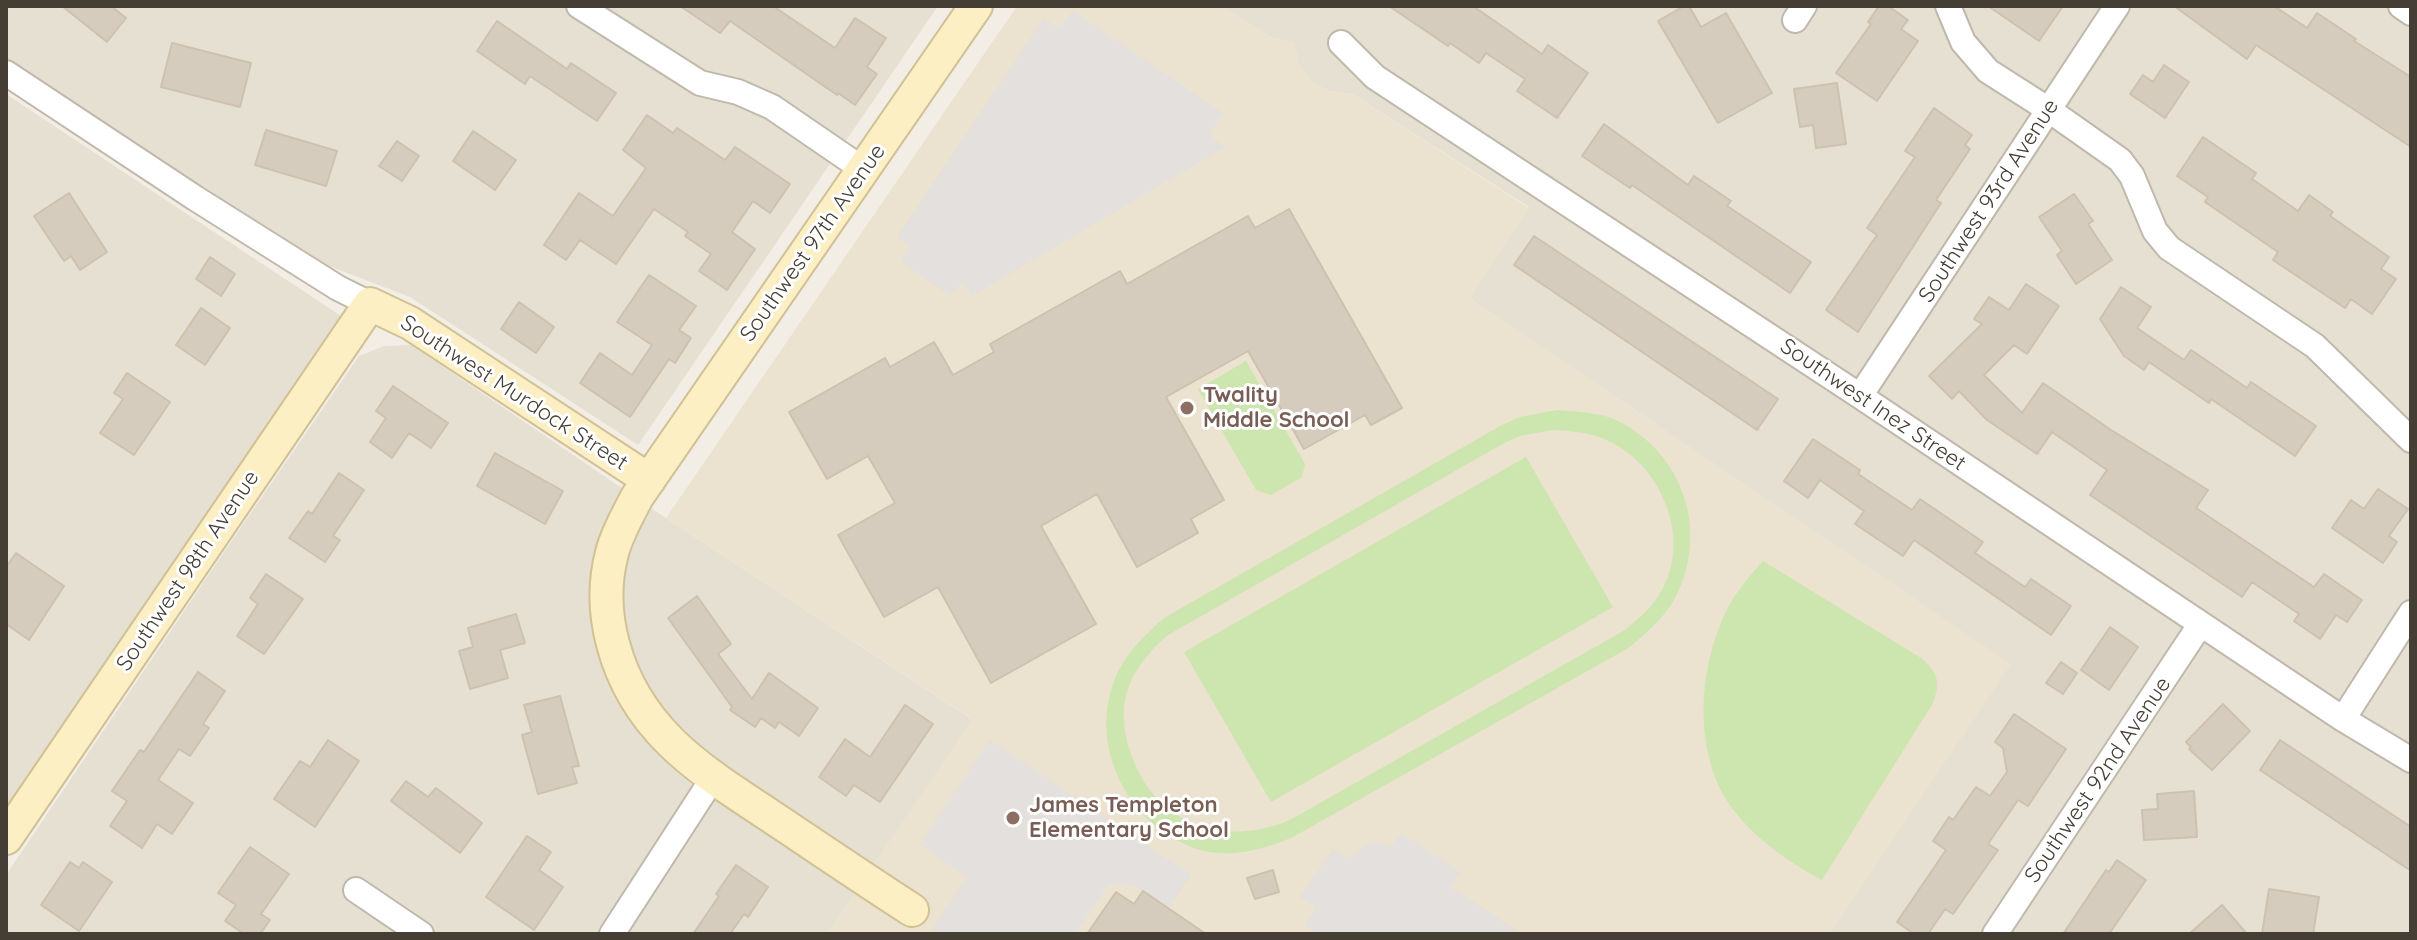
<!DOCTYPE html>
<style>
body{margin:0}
#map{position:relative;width:2417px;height:940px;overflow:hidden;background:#f2eee5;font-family:Quicksand,sans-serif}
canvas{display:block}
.frame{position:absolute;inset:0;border:8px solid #443e35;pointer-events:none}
</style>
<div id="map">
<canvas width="2417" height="940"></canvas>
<div class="frame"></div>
</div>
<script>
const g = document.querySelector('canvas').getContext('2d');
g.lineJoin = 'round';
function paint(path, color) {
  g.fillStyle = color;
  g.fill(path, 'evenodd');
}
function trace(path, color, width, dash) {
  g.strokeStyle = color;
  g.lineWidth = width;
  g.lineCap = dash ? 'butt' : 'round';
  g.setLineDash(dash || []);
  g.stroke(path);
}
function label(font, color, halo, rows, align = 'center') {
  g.font = font + ' Quicksand,sans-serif';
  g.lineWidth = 6;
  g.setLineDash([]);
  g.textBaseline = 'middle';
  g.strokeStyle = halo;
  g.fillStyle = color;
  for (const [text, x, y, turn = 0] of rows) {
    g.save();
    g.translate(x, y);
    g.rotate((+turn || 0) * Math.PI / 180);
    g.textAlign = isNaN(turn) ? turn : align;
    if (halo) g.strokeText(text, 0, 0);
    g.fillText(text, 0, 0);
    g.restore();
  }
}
paint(new Path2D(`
 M 6,6 L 938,6 L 638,445 L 410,297 L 308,258 L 6,61 Z
 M 1222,6 L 2411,6 L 2411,934 L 1829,934 L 2010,664 L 1469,298 L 1529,207 L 1352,94 L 1329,91 L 1313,83 L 1298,63 L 1294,43 L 1272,38 Z
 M 6,94 L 344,318 L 6,808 Z
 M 411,345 L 666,518 L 973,720 L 827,934 L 6,934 L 6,875 L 224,552 L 359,356 L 384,346 Z`), '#e6e0d3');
paint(new Path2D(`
 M 1017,6 L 1222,6 L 1272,38 L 1294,43 L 1298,63 L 1313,83 L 1329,91 L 1352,94 L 1529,208 L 1469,298 L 2011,664 L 1829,934 L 827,934 L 972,719 L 666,518 Z`), '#ebe3cf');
paint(new Path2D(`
 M 1246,361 L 1305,464 L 1302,477 L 1271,495 L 1256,490 L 1198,389 Z
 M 1557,410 C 1579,412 1602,412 1622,423 C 1684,457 1707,530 1678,592 C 1668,615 1648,631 1630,647 L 1293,837 C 1263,850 1228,859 1197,849 C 1126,825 1086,743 1117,674 C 1127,652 1146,634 1164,618 L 1502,425 L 1520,417 ZM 1552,430 C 1571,431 1589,432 1606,440 C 1661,463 1692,538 1662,590 C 1653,607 1639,618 1625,630 L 1290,820 C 1224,848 1155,825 1131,754 C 1122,729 1120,702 1133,677 C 1142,660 1154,647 1168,635 L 1504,443 L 1520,436 Z
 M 1526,457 L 1613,607 L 1271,802 L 1184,652 Z
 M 1763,561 L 1921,658 C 1938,673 1941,681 1933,703 L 1822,880 C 1792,864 1758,841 1736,813 C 1693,761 1697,674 1724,616 C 1733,595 1748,578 1763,561 Z`), '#cde5ae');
paint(new Path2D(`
 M 1073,11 L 1223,113 L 1211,131 L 1214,139 L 1225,147 L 972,296 L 962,281 L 950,296 L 902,262 L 910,246 L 897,237 L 1044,18 L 1055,26 L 1061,26 Z
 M 990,740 L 1191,875 L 1168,909 L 1136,887 L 1118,883 L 1108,885 L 1075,934 L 929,934 L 967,877 L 920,844 Z
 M 1401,833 L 1460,872 L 1451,887 L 1522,934 L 1318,934 L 1305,925 L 1316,908 L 1300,897 L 1333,849 L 1349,858 L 1367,845 L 1377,843 L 1392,846 Z`), '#e3e0dd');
const building = new Path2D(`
 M 62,6 L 111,6 L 126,18 L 107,42 Z
 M 680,6 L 773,6 L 835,48 L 855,18 L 886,38 L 867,67 L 877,74 L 855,105 L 838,93 L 837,95 L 730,21 L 720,33 Z
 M 1389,6 L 1473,6 L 1542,54 L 1548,45 L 1588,73 L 1557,118 L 1517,91 L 1525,79 L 1486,53 L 1479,63 L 1450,43 L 1448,46 Z
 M 1684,6 L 1689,6 L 1701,27 L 1726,13 L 1772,93 L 1718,123 L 1658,21 Z
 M 1879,6 L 1888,6 L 1908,20 L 1901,29 L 1918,41 L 1877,101 L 1836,73 L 1871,24 L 1868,22 Z
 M 1988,6 L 2063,6 L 2039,41 Z
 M 2174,6 L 2274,6 L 2307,28 L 2317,13 L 2356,39 L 2354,41 L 2411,77 L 2411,147 L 2256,45 L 2247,59 Z
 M 497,21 L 567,69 L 571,63 L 616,93 L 597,121 L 530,76 L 525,84 L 477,51 Z
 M 172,43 L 251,63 L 240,107 L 161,87 Z
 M 2164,65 L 2189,82 L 2165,118 L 2130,94 L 2143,75 L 2153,82 Z
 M 1837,83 L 1846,144 L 1816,148 L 1813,125 L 1800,127 L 1794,89 Z
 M 1934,108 L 1972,135 L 1965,145 L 1970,149 L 1936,200 L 1941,203 L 1858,332 L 1826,310 L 1877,235 L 1867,228 L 1915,157 L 1905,151 Z
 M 647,115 L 673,133 L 677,128 L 725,160 L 735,147 L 790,184 L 770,213 L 753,201 L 732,232 L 755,249 L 727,290 L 699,271 L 711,254 L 685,236 L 688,232 L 654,209 L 616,264 L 580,240 L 566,260 L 544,245 L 579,193 L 613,216 L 646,168 L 623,150 Z
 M 1604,124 L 1688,185 L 1694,176 L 1731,201 L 1727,206 L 1811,262 L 1790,293 L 1632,185 L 1630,188 L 1582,156 Z
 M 266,130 L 337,151 L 326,186 L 255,165 Z
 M 473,131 L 516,160 L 495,190 L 453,161 Z
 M 2203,137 L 2256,173 L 2252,179 L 2298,211 L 2309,195 L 2333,212 L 2330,216 L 2389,257 L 2381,269 L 2396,279 L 2372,314 L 2351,299 L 2345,308 L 2273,260 L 2278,252 L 2205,202 L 2208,197 L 2177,176 Z
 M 397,141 L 419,156 L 402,181 L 379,166 Z
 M 69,193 L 107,252 L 80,270 L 71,256 L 64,261 L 34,216 Z
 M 2074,194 L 2093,221 L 2088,224 L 2112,260 L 2076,284 L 2057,255 L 2062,251 L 2039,217 Z
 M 1289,209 L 1402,408 L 1371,425 L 1365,415 L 1304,449 L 1248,351 L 1166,397 L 1224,500 L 1191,519 L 1198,533 L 1137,567 L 1097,494 L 1041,526 L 1096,624 L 991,683 L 938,587 L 884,617 L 838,535 L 895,503 L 868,456 L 827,479 L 789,412 L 885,358 L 890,367 L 934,342 L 953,375 L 994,352 L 990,344 L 1120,271 L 1127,284 L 1248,216 L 1255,228 Z
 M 1534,236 L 1778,399 L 1757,430 L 1514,265 Z
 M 210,257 L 235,274 L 221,296 L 196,279 Z
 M 649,275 L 696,306 L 679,330 L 691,338 L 675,363 L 669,359 L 630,417 L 580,383 L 600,353 L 632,375 L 652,345 L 617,322 Z
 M 2026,284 L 2059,306 L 2027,354 L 2014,345 L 1984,375 L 2022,413 L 2043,383 L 2111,430 L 2208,490 L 2196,508 L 2314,587 L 2324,574 L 2362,600 L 2347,622 L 2336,615 L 2320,639 L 2294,621 L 2299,614 L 2252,582 L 2242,597 L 2090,495 L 2107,470 L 2052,432 L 2037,454 L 1987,420 L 1959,391 L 1952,399 L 1929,376 L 1982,324 L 1974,319 L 1989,297 L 2009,310 Z
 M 2121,287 L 2151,307 L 2137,328 L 2184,360 L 2191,350 L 2247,388 L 2251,382 L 2316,426 L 2295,456 L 2211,399 L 2209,403 L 2149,362 L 2144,370 L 2124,356 L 2100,319 Z
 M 519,302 L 554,327 L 536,353 L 501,329 Z
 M 201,308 L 230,328 L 205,365 L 176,345 Z
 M 127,373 L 170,402 L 134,455 L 100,433 L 123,399 L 114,393 Z
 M 393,386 L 448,423 L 431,448 L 409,433 L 392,458 L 370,442 L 386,418 L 376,411 Z
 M 1813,439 L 1860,470 L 1858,474 L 1912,510 L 1920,499 L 1983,542 L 1975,553 L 2025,587 L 2031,579 L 2071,606 L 2051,635 L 1914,540 L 1903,556 L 1855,524 L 1864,511 L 1820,480 L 1808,498 L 1784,481 Z
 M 495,453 L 563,491 L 545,524 L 477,486 Z
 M 339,473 L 364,490 L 333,536 L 340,540 L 325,562 L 289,538 L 308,511 L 312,514 Z
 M 2378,489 L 2408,509 L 2389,536 L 2397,542 L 2383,563 L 2332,528 L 2351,500 L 2364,509 Z
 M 16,553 L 64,586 L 29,640 L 6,624 L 6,567 Z
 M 266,574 L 303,599 L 264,654 L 237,636 L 258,604 L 250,598 Z
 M 697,596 L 731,644 L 718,654 L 752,699 L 769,673 L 818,708 L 799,736 L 779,722 L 775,728 L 761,718 L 755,727 L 730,710 L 732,707 L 668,618 Z
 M 516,614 L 525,643 L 500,650 L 508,678 L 470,689 L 459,651 L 473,647 L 468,628 Z
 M 2110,627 L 2138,647 L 2109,690 L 2081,670 Z
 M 2061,662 L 2077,673 L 2063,694 L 2046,683 Z
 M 198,672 L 225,691 L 203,724 L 209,728 L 190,756 L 179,749 L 158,780 L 193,803 L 172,834 L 157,824 L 142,848 L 110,826 L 127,801 L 112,791 L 140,750 L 144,752 Z
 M 560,696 L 579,766 L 572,767 L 577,783 L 538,794 L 522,735 L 532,732 L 524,705 Z
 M 2223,704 L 2250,731 L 2212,770 L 2189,749 L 2191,747 L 2186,742 Z
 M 905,705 L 933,724 L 880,802 L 854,785 L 846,796 L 819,777 L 845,739 L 870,757 Z
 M 2014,714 L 2066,749 L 2028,806 L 2018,800 L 1988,844 L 1998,850 L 1953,914 L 1945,909 L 1928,934 L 1914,934 L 1897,922 L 1946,850 L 1933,841 L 1949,817 L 1953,820 L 1976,787 L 1990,796 L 2007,772 L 2003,748 L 1995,742 Z
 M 328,740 L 359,761 L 315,827 L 274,799 L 300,761 L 310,767 Z
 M 2280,740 L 2411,827 L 2411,871 L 2260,770 Z
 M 406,781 L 428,797 L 436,788 L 482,823 L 460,853 L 391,801 Z
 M 2194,791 L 2197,837 L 2144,840 L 2142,810 L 2158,809 L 2157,794 Z
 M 527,836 L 551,852 L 539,870 L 563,887 L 534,930 L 486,897 Z
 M 250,847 L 289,874 L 261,914 L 270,920 L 260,934 L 244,934 L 225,921 L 236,905 L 218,893 Z
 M 2117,860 L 2146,880 L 2109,934 L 2063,934 L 2106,870 L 2109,872 Z
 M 70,862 L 79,868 L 83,862 L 112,882 L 79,931 L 41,905 Z
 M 736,865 L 768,887 L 748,917 L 744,914 L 730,934 L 693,934 L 719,896 L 716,894 Z
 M 1273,870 L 1279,892 L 1255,899 L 1247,878 Z
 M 2269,889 L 2319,897 L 2313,934 L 2262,934 Z
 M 1143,891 L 1206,934 L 1087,934 L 1116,892 L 1134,904 Z
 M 2222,905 L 2247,934 L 2189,934 Z`);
paint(building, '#d6ccbe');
trace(building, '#cec1ae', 2);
const street = new Path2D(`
 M 579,6 L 700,83 L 738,92 L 772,107 L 864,170
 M 1948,6 L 1963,42 L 1988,71 L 2049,110 L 2120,160 L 2132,176 L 2155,231 L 2169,248 L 2315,346 L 2411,440
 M 2401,6 L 2411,13
 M 1795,20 L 1804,6
 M 1341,43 L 1375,77 L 1860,396 L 2343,719 L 2411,760
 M 6,73 L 195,198 L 338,288 L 370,304
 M 1860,396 L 2117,6
 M 2343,719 L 2411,613
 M 356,890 L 421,934
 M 612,934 L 713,778
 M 1995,934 L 2200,625`);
const secondary = new Path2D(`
 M 6,838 L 370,304 L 410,323 L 649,480
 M 912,910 C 864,879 817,847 769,815 C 699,769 636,730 613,644 C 605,614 604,583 612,553 C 617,533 628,515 637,497 L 976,6`);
trace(street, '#c0b8ab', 28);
trace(secondary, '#d1c196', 36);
trace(street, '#fff', 24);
trace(secondary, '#fdefc4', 32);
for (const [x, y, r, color] of [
 [1187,408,8,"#8d6e63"],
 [1013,818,8,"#8d6e63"]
]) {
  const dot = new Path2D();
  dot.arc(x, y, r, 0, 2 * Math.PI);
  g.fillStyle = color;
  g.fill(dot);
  trace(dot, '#fff', 3);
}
label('22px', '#443e35', '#fff', [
 ["Southwest 93rd Avenue",1989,201,-57],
 ["Southwest 97th Avenue",813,243,-55],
 ["Southwest Murdock Street",514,393,33],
 ["Southwest Inez Street",1873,405,34],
 ["Southwest 98th Avenue",188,571,-56],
 ["Southwest 92nd Avenue",2098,780,-56]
]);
label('bold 22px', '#785e54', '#fff', [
 ["Twality",1203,395],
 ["Middle School",1203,420],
 ["James Templeton",1029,805],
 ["Elementary School",1029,830]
], 'left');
</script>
